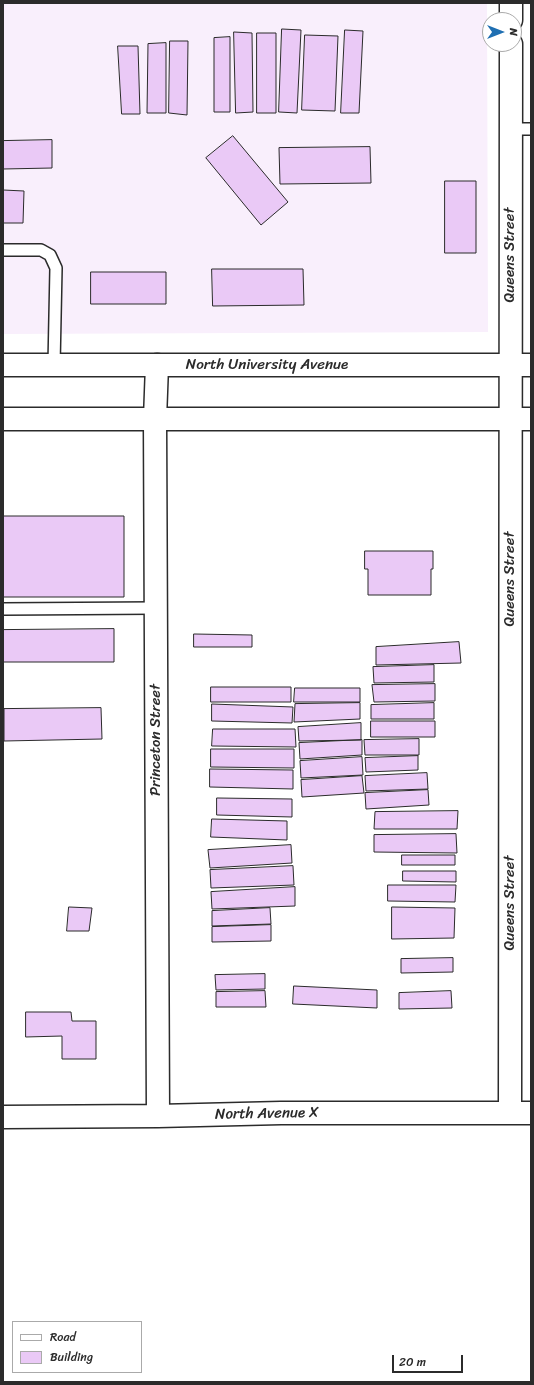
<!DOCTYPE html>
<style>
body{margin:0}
#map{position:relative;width:534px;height:1385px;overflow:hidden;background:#fff;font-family:Sriracha,sans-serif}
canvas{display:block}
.frame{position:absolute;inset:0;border:4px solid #2b2b2b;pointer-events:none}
.legend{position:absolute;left:12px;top:1321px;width:130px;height:52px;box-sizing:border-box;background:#fff;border:1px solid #aaa;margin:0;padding:5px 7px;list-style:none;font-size:12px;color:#2b2b2b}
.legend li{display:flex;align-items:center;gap:8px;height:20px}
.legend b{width:20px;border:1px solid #aaa}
.north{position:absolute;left:482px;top:12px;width:40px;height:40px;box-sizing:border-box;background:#fff;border:1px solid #aaa;border-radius:50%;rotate:90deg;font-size:11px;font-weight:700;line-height:16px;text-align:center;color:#2b2b2b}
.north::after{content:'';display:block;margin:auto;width:14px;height:18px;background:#1f6fb2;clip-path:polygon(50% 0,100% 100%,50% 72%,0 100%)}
.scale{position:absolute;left:392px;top:1355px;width:71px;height:18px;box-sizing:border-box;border:2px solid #2b2b2b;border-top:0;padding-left:5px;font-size:12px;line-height:14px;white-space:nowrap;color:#2b2b2b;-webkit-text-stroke:3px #fff;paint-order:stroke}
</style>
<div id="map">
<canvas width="534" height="1385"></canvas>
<div class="frame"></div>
<ul class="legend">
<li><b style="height:5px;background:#fff"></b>Road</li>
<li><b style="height:11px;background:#eac9f6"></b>Building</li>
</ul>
<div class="north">N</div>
<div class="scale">20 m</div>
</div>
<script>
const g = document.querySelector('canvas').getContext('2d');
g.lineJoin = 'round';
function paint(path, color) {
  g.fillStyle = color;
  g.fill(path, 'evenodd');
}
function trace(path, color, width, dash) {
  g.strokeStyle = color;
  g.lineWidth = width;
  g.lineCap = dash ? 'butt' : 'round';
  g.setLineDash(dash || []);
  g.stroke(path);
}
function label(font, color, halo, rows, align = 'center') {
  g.font = font + ' Sriracha,sans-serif';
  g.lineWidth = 3;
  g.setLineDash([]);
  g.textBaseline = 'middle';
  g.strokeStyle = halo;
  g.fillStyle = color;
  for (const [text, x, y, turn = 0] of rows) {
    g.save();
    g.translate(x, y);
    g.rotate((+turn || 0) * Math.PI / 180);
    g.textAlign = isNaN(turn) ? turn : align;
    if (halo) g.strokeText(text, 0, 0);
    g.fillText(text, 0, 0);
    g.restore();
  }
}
paint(new Path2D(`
 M 3,3 L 487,3 L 488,332 L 3,334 Z`), '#f9effc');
const building = new Path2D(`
 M 282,29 L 301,30 L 297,113 L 279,112 Z
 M 345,30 L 363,31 L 359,113 L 341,113 Z
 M 234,32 L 252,33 L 253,112 L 236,113 Z
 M 257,33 L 276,33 L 276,113 L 257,113 Z
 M 305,35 L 338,36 L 335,111 L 302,110 Z
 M 230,37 L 230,112 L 214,112 L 214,38 Z
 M 170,41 L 188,41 L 187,115 L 169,113 Z
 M 166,43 L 166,113 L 147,113 L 148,44 Z
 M 118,46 L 138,46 L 140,114 L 122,114 Z
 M 233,136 L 288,202 L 261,225 L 206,158 Z
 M 52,140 L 52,168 L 3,169 L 3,141 Z
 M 370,147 L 371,183 L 280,184 L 279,148 Z
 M 445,181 L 476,181 L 476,253 L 445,253 Z
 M 3,190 L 24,191 L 23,223 L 3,223 Z
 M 212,269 L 303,269 L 304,305 L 213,306 Z
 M 91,272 L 166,272 L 166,304 L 91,304 Z
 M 3,516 L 124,516 L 124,597 L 3,597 Z
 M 365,551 L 433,551 L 433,569 L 431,569 L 431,595 L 368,595 L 368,569 L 365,569 Z
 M 114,629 L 114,662 L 3,662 L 3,630 Z
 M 194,634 L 252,635 L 252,647 L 194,647 Z
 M 459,642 L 461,663 L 376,665 L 376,647 Z
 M 434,665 L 434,682 L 374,683 L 373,667 Z
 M 435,684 L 435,701 L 374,702 L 372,685 Z
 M 211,687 L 291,687 L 291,702 L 211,702 Z
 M 295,688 L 360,688 L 360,702 L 294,702 Z
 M 360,703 L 360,719 L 294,722 L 295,704 Z
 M 434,703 L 434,719 L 371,719 L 371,705 Z
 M 212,704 L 293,707 L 292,723 L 212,721 Z
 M 101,708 L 102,739 L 4,741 L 4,709 Z
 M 371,721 L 435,721 L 435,737 L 371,737 Z
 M 361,723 L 361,740 L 299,741 L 298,727 Z
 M 213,729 L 295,729 L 296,747 L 212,746 Z
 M 419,739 L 419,755 L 365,755 L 364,740 Z
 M 362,740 L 362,755 L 300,759 L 299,743 Z
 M 211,749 L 294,749 L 294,768 L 211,767 Z
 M 418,756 L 418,770 L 366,772 L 365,758 Z
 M 362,757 L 363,775 L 301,778 L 300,761 Z
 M 210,769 L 293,770 L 293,789 L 210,787 Z
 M 427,773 L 428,789 L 366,791 L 365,776 Z
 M 362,776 L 364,793 L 302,797 L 301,780 Z
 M 428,790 L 429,805 L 366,809 L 365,793 Z
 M 217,798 L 292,799 L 292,817 L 217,815 Z
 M 458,811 L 457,829 L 374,829 L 375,812 Z
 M 212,819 L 287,821 L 287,840 L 211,837 Z
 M 456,834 L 457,853 L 374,852 L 374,835 Z
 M 291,845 L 292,863 L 210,868 L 208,850 Z
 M 402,855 L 455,855 L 455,865 L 402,865 Z
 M 293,866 L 294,885 L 211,888 L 210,870 Z
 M 403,871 L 456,871 L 456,882 L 403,881 Z
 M 388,885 L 456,885 L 455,902 L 388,901 Z
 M 295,887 L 295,906 L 212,909 L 211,892 Z
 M 69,907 L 92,908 L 89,931 L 67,931 Z
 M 392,907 L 455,908 L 454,938 L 392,939 Z
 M 270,908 L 271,924 L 212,926 L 212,911 Z
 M 271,925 L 271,941 L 212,942 L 212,927 Z
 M 453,958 L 453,972 L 401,973 L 401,959 Z
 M 265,974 L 265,989 L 216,990 L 215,975 Z
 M 294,986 L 377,990 L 377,1008 L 293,1004 Z
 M 265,991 L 266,1007 L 216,1007 L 216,992 Z
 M 451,991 L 452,1008 L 399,1009 L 399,993 Z
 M 26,1012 L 71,1012 L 72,1021 L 96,1021 L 96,1059 L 62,1059 L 62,1036 L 26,1037 Z`);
paint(building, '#eac9f6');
trace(building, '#2b2b2b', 1);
const service = new Path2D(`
 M 511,129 L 531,129
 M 3,250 L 41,250 L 50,255 L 56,268 L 54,365
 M 3,609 L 155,608`);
const minor = new Path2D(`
 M 511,3 L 511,20
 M 157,365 L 155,419 L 158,1116
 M 510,1113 L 511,44
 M 3,1117 L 158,1116 L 281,1113 L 531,1113`);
const primary = new Path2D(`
 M 3,365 L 531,365
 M 3,419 L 531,419`);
trace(service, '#2b2b2b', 14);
trace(minor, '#2b2b2b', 25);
trace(primary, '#2b2b2b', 25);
trace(service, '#fff', 11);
trace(minor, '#fff', 22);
trace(primary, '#fff', 22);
label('15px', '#2b2b2b', '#fff', [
 ["Queens Street",510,255,-90],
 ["North University Avenue",267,365],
 ["Queens Street",510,579,-90],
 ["Princeton Street",156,740,-90],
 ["Queens Street",510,903,-90],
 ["North Avenue X",267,1114,-1]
]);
</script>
